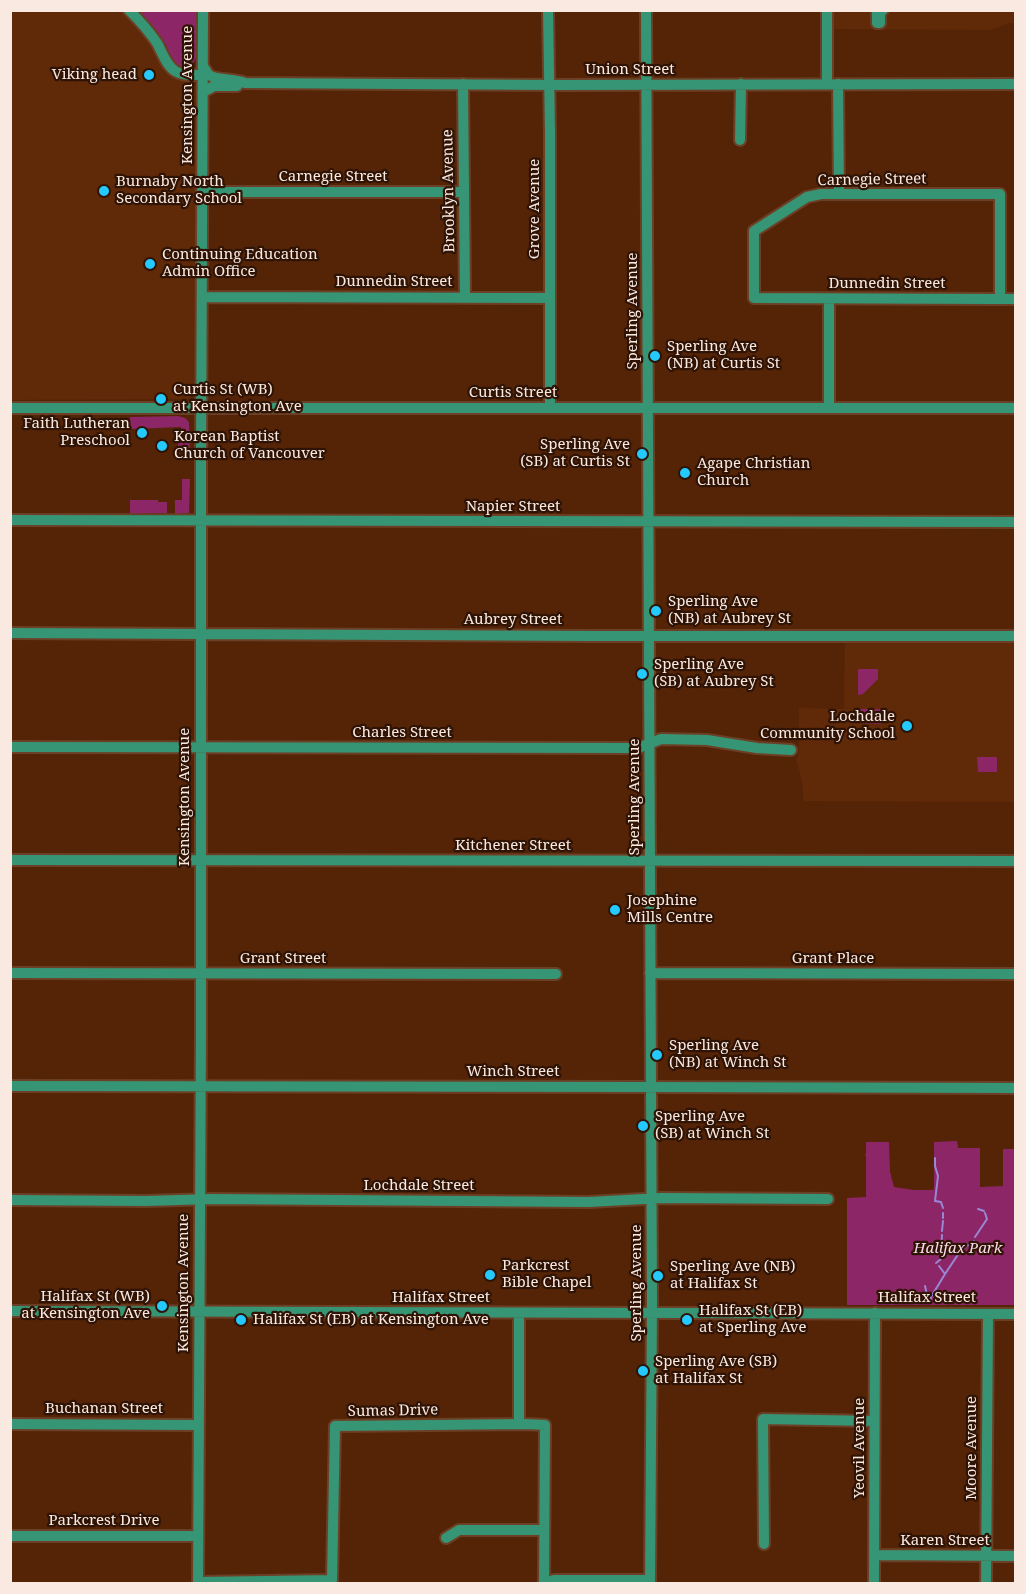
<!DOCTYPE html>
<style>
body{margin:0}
#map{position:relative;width:1026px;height:1594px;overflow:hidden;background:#552407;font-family:"Noto Serif",serif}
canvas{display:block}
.frame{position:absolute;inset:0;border:12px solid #f9e9e1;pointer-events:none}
</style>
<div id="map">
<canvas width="1026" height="1594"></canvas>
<div class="frame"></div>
</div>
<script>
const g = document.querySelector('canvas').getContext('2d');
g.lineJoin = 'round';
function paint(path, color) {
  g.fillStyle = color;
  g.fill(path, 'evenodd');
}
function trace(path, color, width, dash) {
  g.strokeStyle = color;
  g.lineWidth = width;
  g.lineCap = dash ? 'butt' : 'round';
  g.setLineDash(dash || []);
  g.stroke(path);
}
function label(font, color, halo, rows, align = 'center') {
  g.font = font + ' "Noto Serif",serif';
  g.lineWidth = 4.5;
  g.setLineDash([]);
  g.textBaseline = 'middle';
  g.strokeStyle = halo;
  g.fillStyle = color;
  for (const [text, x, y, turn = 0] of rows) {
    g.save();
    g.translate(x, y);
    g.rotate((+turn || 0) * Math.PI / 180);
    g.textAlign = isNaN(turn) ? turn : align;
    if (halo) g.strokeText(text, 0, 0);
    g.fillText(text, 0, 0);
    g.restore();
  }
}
paint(new Path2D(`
 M 10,11 L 123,11 L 154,46 L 171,75 L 180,80 L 190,81 L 195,86 L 196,90 L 193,115 L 194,138 L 197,152 L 195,285 L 197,288 L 197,308 L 194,390 L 193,395 L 188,399 L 11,400 Z
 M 832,11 L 1015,11 L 1015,23 L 1009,23 L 990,30 L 832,29 Z
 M 845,639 L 1015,639 L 1015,802 L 805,801 L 803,799 L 803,788 L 798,765 L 796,760 L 799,752 L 799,708 L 844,709 Z`), '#602908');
paint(new Path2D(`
 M 138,11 L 196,11 L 196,58 L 192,65 L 185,68 L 180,67 L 174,63 L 166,45 Z
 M 178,416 L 185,418 L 189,422 L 190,450 L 178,450 L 178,443 L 181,442 L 181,427 L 130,429 L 130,417 Z
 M 182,479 L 190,479 L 189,513 L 175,514 L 175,500 L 182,500 Z
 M 130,500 L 158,500 L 158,502 L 167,502 L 167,513 L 130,514 Z
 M 858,669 L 878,669 L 878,679 L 863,694 L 858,695 Z
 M 857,709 L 882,709 L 882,724 L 857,723 Z
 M 977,757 L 997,757 L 997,772 L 978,772 Z
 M 957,1141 L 958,1148 L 980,1148 L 980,1187 L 1003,1186 L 1003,1149 L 1015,1149 L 1015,1305 L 847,1305 L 847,1198 L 866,1197 L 866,1157 L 865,1154 L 866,1154 L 866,1142 L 889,1142 L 890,1172 L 894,1187 L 914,1190 L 932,1190 L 934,1189 L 934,1142 Z`), '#8d2666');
trace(new Path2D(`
 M 935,1158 L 935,1166 L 938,1176 L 935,1201 L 941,1202 L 943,1208
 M 978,1209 L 984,1211
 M 943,1213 L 943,1218
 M 942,1231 L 943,1221
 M 975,1237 L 987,1219 L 985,1213
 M 936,1263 L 941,1259 L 942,1235
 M 945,1274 L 961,1250 L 974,1241
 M 925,1286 L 927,1295
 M 931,1301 L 931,1297 L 945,1274 L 939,1266`), '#9988d5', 2);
const minor = new Path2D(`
 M 129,10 C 139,20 149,31 157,43 C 162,52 166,65 175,71 C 183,76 194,75 203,75
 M 548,10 L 550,133 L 550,408
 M 646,10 L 652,1302 L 650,1584
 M 827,10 L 827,84
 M 877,10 L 877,23 L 880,23 L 880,12 L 883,10
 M 203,66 C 205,69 206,72 209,75 C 217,81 235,78 245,83 L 557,85 L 1016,84
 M 463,84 L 465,297
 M 838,84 L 839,193
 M 203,92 L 214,86 L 237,86
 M 740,140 L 741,84
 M 203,192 L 464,192
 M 202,297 L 550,298
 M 829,299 L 829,408
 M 1000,299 L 1000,194 L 821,194 L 807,197 L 754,231 L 754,298 L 992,299 L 1016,299
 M 10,408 L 1016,408
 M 10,520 L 1016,522
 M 10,633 L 591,636 L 1016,636
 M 10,747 L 638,748 L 661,739 L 707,740 L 757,748 L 791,750
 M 10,860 L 1016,861
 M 10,973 L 556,974
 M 650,973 L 1016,974
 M 10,1086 L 640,1087 L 1016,1088
 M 10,1200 L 146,1201 L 211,1199 L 589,1202 L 661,1198 L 828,1199
 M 10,1311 L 1016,1314
 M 519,1313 L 519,1424
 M 10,1424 L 198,1425
 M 10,1536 L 197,1536
 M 446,1538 L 459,1530 L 544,1530
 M 764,1544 L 763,1419 L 874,1421
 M 875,1555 L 1016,1556
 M 198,1582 L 332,1580 L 335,1426 L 525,1424 L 545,1425 L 544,1583
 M 198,1584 L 201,1029 L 201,463 L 203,10
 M 544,1584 L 554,1580 L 650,1580
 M 874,1584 L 875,1313
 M 986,1584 L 988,1314`);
trace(minor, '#6c4026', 14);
trace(minor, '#369574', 10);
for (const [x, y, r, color] of [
 [149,75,6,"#24c9fe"],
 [104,191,6,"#24c9fe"],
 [150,264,6,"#24c9fe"],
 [655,356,6,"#24c9fe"],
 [161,399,6,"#24c9fe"],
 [142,433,6,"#24c9fe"],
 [162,446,6,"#24c9fe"],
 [642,454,6,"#24c9fe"],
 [685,473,6,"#24c9fe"],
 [656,611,6,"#24c9fe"],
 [642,674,6,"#24c9fe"],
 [907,726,6,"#24c9fe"],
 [615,910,6,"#24c9fe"],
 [657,1055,6,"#24c9fe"],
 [643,1126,6,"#24c9fe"],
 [490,1275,6,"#24c9fe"],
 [658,1276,6,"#24c9fe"],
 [162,1306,6,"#24c9fe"],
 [241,1320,6,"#24c9fe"],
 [687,1320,6,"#24c9fe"],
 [643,1371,6,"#24c9fe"]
]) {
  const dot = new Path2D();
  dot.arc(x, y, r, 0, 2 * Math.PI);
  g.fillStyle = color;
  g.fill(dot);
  trace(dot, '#2f1305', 2);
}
label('15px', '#f9e9e1', '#2f1305', [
 ["Union Street",630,70],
 ["Kensington Avenue",188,95,-90],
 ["Carnegie Street",333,177],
 ["Carnegie Street",872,180,-1],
 ["Brooklyn Avenue",449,191,-91],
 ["Grove Avenue",535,209,-90],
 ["Dunnedin Street",394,282],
 ["Dunnedin Street",887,284],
 ["Sperling Avenue",633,311,-90],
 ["Curtis Street",513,393],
 ["Napier Street",513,507],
 ["Aubrey Street",513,620],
 ["Charles Street",402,733],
 ["Kensington Avenue",185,797,-90],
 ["Sperling Avenue",635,797,-90],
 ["Kitchener Street",513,846],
 ["Grant Street",283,959],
 ["Grant Place",833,959],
 ["Winch Street",513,1072],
 ["Lochdale Street",419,1186],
 ["Kensington Avenue",184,1283,-90],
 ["Sperling Avenue",637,1283,-90],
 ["Halifax Street",441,1298],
 ["Halifax Street",927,1298],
 ["Buchanan Street",104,1409],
 ["Sumas Drive",393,1411,-1],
 ["Yeovil Avenue",860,1448,-90],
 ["Moore Avenue",972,1448,-90],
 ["Parkcrest Drive",104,1521],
 ["Karen Street",945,1541]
]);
label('15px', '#f9e9e1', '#2f1305', [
 ["Viking head",137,75,"right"],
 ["Burnaby North",116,182],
 ["Secondary School",116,199],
 ["Continuing Education",162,255],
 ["Admin Office",162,272],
 ["Sperling Ave",667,347],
 ["(NB) at Curtis St",667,364],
 ["Curtis St (WB)",173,390],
 ["at Kensington Ave",173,407],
 ["Faith Lutheran",130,424,"right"],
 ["Preschool",130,441,"right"],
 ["Korean Baptist",174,437],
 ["Church of Vancouver",174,454],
 ["Sperling Ave",630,445,"right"],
 ["(SB) at Curtis St",630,462,"right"],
 ["Agape Christian",697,464],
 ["Church",697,481],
 ["Sperling Ave",668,602],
 ["(NB) at Aubrey St",668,619],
 ["Sperling Ave",654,665],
 ["(SB) at Aubrey St",654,682],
 ["Lochdale",895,717,"right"],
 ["Community School",895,734,"right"],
 ["Josephine",627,901],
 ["Mills Centre",627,918],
 ["Sperling Ave",669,1046],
 ["(NB) at Winch St",669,1063],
 ["Sperling Ave",655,1117],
 ["(SB) at Winch St",655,1134],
 ["Parkcrest",502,1266],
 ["Bible Chapel",502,1283],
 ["Sperling Ave (NB)",670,1267],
 ["at Halifax St",670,1284],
 ["Halifax St (WB)",150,1297,"right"],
 ["at Kensington Ave",150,1314,"right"],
 ["Halifax St (EB)",699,1311],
 ["at Sperling Ave",699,1328],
 ["Halifax St (EB) at Kensington Ave",253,1320],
 ["Sperling Ave (SB)",655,1362],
 ["at Halifax St",655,1379]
], 'left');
label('italic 15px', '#f9dae9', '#2f1305', [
 ["Halifax Park",958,1249]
]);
</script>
